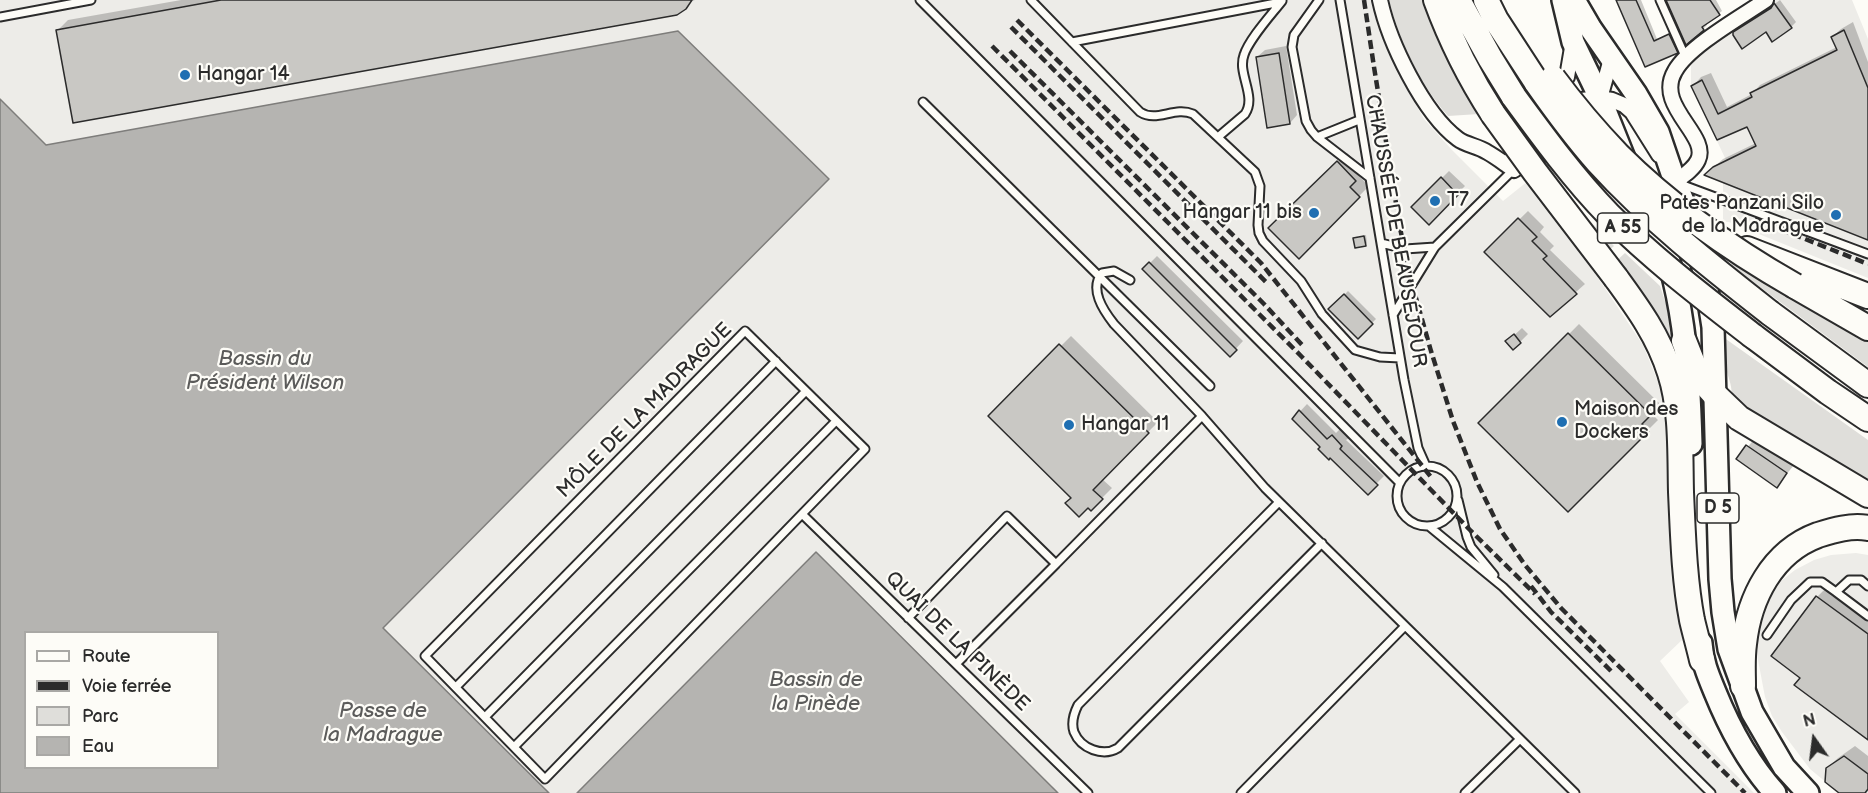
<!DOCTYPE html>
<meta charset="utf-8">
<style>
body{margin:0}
#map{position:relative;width:1868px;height:793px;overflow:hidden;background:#fdfcf7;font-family:"Balsamiq Sans",sans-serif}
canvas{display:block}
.legend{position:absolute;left:24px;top:631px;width:195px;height:138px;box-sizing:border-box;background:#fdfcf7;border:2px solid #a9a8a5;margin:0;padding:8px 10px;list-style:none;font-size:18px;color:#2b2b2b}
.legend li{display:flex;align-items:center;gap:12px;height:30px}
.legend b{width:30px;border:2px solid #a9a8a5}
.north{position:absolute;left:1784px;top:709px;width:60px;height:60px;-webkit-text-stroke:4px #fdfcf7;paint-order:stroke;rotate:346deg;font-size:16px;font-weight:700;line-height:24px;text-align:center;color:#2b2b2b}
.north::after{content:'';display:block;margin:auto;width:21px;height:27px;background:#2b2b2b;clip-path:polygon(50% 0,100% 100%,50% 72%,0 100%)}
</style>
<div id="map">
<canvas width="1868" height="793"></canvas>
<ul class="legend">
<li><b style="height:8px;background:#fdfcf7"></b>Route</li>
<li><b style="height:8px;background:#2b2b2b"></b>Voie ferrée</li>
<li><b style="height:16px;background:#dfdeda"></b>Parc</li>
<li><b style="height:16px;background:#b5b4b1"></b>Eau</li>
</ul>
<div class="north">N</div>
</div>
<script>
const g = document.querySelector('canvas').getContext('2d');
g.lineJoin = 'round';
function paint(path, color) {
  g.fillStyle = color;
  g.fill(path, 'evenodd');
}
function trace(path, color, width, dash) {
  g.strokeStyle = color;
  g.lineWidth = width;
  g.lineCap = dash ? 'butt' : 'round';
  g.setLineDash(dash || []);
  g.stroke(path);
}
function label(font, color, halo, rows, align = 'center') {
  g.font = font + ' "Balsamiq Sans",sans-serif';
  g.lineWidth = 4.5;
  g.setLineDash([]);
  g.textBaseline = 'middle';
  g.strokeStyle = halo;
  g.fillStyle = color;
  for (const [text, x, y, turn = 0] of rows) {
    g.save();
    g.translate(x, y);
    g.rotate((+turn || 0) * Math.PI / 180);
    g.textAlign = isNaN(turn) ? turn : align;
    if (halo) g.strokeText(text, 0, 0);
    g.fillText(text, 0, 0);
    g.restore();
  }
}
paint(new Path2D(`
 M 0,0 L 1372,0 L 1384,38 L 1402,80 L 1424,119 L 1452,150 L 1503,201 L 1528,181 L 1586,260 L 1643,345 L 1669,409 L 1675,584 L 1682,640 L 1660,661 L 1689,702 L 1675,714 L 1754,793 L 1058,793 L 816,552 L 577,793 L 549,793 L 383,628 L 678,31 L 46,145 L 0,99 Z
 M 1776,0 L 1852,0 L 1868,39 L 1868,278 L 1729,222 L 1723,222 L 1723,179 L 1716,177 L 1713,167 L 1726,160 L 1691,86 L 1691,66 L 1694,61 L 1734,28 Z
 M 1856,553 L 1868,555 L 1868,793 L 1839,793 L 1810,769 L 1782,732 L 1772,716 L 1765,697 L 1755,644 L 1763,608 L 1781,581 L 1795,570 L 1814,560 L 1831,555 Z`), '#edece8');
paint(new Path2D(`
 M 1389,0 L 1424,0 L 1453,68 L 1479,114 L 1448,116 C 1419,83 1400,43 1389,0 Z
 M 1591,222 L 1614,246 L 1604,255 L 1587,232 Z
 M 1625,253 L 1660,286 L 1667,307 L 1670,333 L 1676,333 L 1682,383 L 1613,264 Z
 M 1734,261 L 1868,342 L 1868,367 L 1749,279 L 1731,265 Z
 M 1723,337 L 1868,440 L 1868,487 L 1730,402 C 1735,388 1727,377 1725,363 C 1724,355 1724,346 1723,337 Z`), '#dfdeda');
const water = new Path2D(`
 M 678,31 L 829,179 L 383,628 L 549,793 L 0,793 L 0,99 L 46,145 ZM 26,632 L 218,632 L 218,768 L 26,768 Z
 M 816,552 L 1058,793 L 577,793 Z`);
paint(water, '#b5b4b1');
trace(water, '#7e7d7b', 1.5);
paint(new Path2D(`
 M 181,0 L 695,0 L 690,2 L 58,30 L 68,20 Z
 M 1617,0 L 1641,0 L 1657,39 L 1673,32 L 1680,48 L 1677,52 L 1645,65 Z
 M 1667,0 L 1716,0 L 1722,11 L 1706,23 L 1707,25 L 1703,29 Z
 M 1780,0 L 1796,22 L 1791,27 L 1735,33 Z
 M 1853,22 L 1868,62 L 1868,239 L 1714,167 L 1723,159 L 1756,143 L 1748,125 L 1718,138 L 1693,86 L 1701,77 L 1711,73 L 1727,107 L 1752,94 L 1760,85 L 1837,47 L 1832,37 L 1841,29 Z
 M 1286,46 L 1297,115 L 1290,123 L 1257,57 L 1265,50 Z
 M 1347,153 L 1365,170 L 1359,176 L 1369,186 L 1299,257 L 1270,228 Z
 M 1449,171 L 1465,186 L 1429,223 L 1413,207 Z
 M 1528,211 L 1544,227 L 1540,232 L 1554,246 L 1550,250 L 1585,284 L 1550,315 L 1486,252 Z
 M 1366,235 L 1367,243 L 1365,245 L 1355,238 Z
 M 1157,256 L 1243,341 L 1230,355 L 1144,269 Z
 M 1348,291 L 1376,319 L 1358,337 L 1331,309 Z
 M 1579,324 L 1660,404 L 1651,413 L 1658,420 L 1568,510 L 1481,423 Z
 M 1522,328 L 1528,334 L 1514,348 L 1508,341 Z
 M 1071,336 L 1158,422 L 1102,479 L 1112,488 L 1091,509 L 1073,498 L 991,416 Z
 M 1307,404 L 1336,433 L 1340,429 L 1349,438 L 1346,440 L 1384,476 L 1368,492 L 1294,418 Z
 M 1755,438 L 1794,465 L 1777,486 L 1738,459 Z
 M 1827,587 L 1868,618 L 1868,738 L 1802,678 L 1773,656 L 1817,597 Z
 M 1855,746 L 1868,756 L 1868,791 L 1866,793 L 1842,793 L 1827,768 L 1838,758 Z`), '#0003');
const building = new Path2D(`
 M 221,0 L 692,0 L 686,9 L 677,15 L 73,123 L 56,30 Z
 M 1616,0 L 1636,0 L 1654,41 L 1669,34 L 1678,53 L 1645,67 Z
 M 1666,0 L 1710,0 L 1720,15 L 1702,27 L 1704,30 L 1686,45 Z
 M 1774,3 L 1792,28 L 1772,42 L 1766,32 L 1742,49 L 1733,35 L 1733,32 L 1771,8 Z
 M 1844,30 L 1868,88 L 1868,240 L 1704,175 L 1713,167 L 1756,146 L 1747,127 L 1717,140 L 1691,86 L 1702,80 L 1718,114 L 1752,97 L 1750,93 L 1837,50 L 1831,37 Z
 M 1279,53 L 1290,124 L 1267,128 L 1256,57 Z
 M 1337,161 L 1356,181 L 1350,187 L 1360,197 L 1299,259 L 1268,228 Z
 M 1441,177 L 1458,195 L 1429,225 L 1411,207 Z
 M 1518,218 L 1537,237 L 1532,241 L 1547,256 L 1543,259 L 1577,294 L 1550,317 L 1484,252 Z
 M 1364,236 L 1366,246 L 1355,248 L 1353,238 Z
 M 1149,262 L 1237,350 L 1230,357 L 1142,269 Z
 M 1344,294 L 1373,324 L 1358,339 L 1328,309 Z
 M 1568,333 L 1651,415 L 1642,424 L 1649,431 L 1568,512 L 1478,423 Z
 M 1514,334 L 1521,343 L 1513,350 L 1505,341 Z
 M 1059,344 L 1149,433 L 1093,490 L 1103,499 L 1091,511 L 1088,508 L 1079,517 L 1065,503 L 1071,498 L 988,416 Z
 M 1299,410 L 1327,439 L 1332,435 L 1342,446 L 1340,449 L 1378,485 L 1368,495 L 1330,458 L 1329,460 L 1318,449 L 1320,447 L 1292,419 Z
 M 1746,445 L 1787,473 L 1777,488 L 1736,459 Z
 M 1816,596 L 1868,634 L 1868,740 L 1794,685 L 1800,678 L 1771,656 Z
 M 1844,756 L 1868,774 L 1868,789 L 1865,793 L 1839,793 L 1825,782 L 1826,768 Z`);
paint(building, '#c9c8c4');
trace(building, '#2b2b2b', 1.5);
const service = new Path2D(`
 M 920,0 L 1400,483
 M 1031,0 L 1140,112 C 1157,123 1174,106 1193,114 L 1255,172 L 1260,186 L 1258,225 L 1259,233 L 1263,241 L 1301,281 L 1322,314 L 1355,350 L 1380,357 L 1400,358
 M 1319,0 L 1294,35 L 1292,47 L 1306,121 L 1311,130 L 1317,137 L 1370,178
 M 1340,0 L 1404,380 L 1418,448 L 1426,466
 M 1660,0 L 1685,56
 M 0,17 L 91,0
 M 1072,42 L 1281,2
 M 923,102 L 1210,386
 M 1218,137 L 1245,114 C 1257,96 1237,74 1244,55 C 1249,39 1271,15 1282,1
 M 1317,137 L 1359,120
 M 1683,185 L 1868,254
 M 1381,243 L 1405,249 L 1435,247
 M 1130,280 L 1114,271 L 1102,273 C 1089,289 1103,310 1114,324 L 1202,416 L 1265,488 L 1575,793
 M 1393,315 L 1435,247 L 1513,170
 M 745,331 L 865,449 L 545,779 L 425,656 Z
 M1397 496a30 30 0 1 1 60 0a30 30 0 1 1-60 0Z
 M 1458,500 L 1467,537 L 1471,547 L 1494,575
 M 1279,502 L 1078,705 C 1074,713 1071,723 1074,732 C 1081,749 1103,757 1118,748 L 1322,543
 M 802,514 L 1088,793
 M 1430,527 L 1503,587 L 1711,793
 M 1868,586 L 1861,580 L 1849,580 L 1836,592 L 1868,616
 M 908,618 L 1007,516 L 1056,564 L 1202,416
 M 1767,635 L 1791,600 L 1810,582 L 1822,582 L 1836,592
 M 956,664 L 1056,564
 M 456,687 L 776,361
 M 485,717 L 806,391
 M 514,747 L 836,421
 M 1241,793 L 1405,626
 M 1465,793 L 1520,739`);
const minor = new Path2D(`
 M 1380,0 C 1389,42 1423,113 1458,139 C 1466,145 1478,146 1487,152 C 1496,157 1505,164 1514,170 L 1556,143
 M 1558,91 L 1567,77 L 1573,42
 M 1581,123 L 1600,98 L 1611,59
 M 1508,166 L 1527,127 L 1549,108 L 1581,100 L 1600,98 L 1612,100 L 1624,105 L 1632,112 L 1659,155
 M 1672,177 L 1675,182 C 1683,176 1694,169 1698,160 C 1710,135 1654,106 1675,71 C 1689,46 1741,17 1766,0`);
const primary = new Path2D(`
 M 1563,0 L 1573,42 L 1600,98 L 1624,158
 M 1574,0 L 1591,29 L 1636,94 L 1658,132 L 1675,182 L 1691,220
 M 1652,216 C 1684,283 1689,370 1691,444
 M 1699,250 L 1705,276 L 1713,327 L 1720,579 L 1723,612 L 1729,649 L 1752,712 L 1784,767 L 1808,793
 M 1701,643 C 1702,661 1708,675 1715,692 C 1730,729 1748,763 1775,793`);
const motorway = new Path2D(`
 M 1436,0 C 1451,41 1469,77 1493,114
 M 1458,0 L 1490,58 L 1514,97
 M 1486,0 L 1496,20 L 1537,83
 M 1747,249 L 1868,296
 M 1616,278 C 1638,308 1659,337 1670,373 C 1682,410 1680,453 1681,492 C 1683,534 1684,578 1692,620 C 1695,633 1699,647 1702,660
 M 1795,286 L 1868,328
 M 1770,313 L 1868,385
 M 1753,336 L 1828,392 L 1868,419
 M 1684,341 L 1698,376 L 1715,395 L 1739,418 L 1868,495
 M 1743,686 C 1743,672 1742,658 1744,644 C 1749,598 1772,552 1818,535 C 1834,530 1851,525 1868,528`);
trace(service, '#2b2b2b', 11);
trace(minor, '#2b2b2b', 18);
trace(primary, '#2b2b2b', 26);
trace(motorway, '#2b2b2b', 28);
trace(service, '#fdfcf7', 7);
trace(minor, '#fdfcf7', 14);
trace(primary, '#fdfcf7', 21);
trace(motorway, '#fdfcf7', 24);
trace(new Path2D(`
 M 1364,0 L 1374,67 L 1400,228 L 1412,284 L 1431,351 L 1453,421 L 1477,482 L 1500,529 L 1525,565 L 1561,608 L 1745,793
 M 1017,20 L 1261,263 L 1431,477
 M 1011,27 L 1267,283
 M 992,46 L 1302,357 L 1469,529 L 1535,594
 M 1010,51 L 1264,304 L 1304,347
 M 1755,219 L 1868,264
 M 1531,586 L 1551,612 L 1611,671`), '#2b2b2b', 4.5, [9, 4.5]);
const motorwayBridge = new Path2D(`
 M 1553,78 C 1573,105 1595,131 1618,155 C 1670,207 1732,250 1795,286
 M 1537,83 C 1556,110 1576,137 1598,162 C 1650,219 1710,266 1770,313
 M 1514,97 C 1544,138 1574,179 1609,215 C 1654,260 1704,298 1753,336
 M 1493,114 L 1535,172 L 1616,278`);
trace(motorwayBridge, '#2b2b2b', 28, []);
trace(motorwayBridge, '#fdfcf7', 24);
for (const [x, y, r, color] of [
 [185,75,6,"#1f6fb2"],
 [1435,201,6,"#1f6fb2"],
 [1314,213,6,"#1f6fb2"],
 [1836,215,6,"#1f6fb2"],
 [1562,422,6,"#1f6fb2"],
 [1069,425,6,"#1f6fb2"]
]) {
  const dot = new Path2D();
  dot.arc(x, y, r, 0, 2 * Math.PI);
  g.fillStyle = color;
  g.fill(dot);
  trace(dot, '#fdfcf7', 2);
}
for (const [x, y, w] of [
 [1623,228,51],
 [1718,508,42]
]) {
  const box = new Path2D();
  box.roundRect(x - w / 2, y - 15, w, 30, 4.5);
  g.fillStyle = '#fdfcf7';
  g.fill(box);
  trace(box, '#2b2b2b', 1.5);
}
label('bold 18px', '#2b2b2b', null, [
 ["A 55",1623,228],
 ["D 5",1718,508]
]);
label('20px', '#2b2b2b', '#fdfcf7', [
 ["Hangar 14",197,75],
 ["T7",1447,201],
 ["Pates Panzani Silo",1824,204,"right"],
 ["de la Madrague",1824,227,"right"],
 ["Hangar 11 bis",1302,213,"right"],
 ["Maison des",1574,410],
 ["Dockers",1574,433],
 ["Hangar 11",1081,425]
], 'left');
label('20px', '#2b2b2b', '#fdfcf7', [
 ["CHAUSSÉE DE BEAUSÉJOUR",1395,231,80],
 ["MÔLE DE LA MADRAGUE",645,411,-45],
 ["QUAI DE LA PINÈDE",957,642,44]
]);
label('italic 21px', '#5b5b5a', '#fdfcf7', [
 ["Bassin du",265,360],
 ["Président Wilson",265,384],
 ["Bassin de",816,681],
 ["la Pinède",816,705],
 ["Passe de",383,712],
 ["la Madrague",383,736]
]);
</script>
